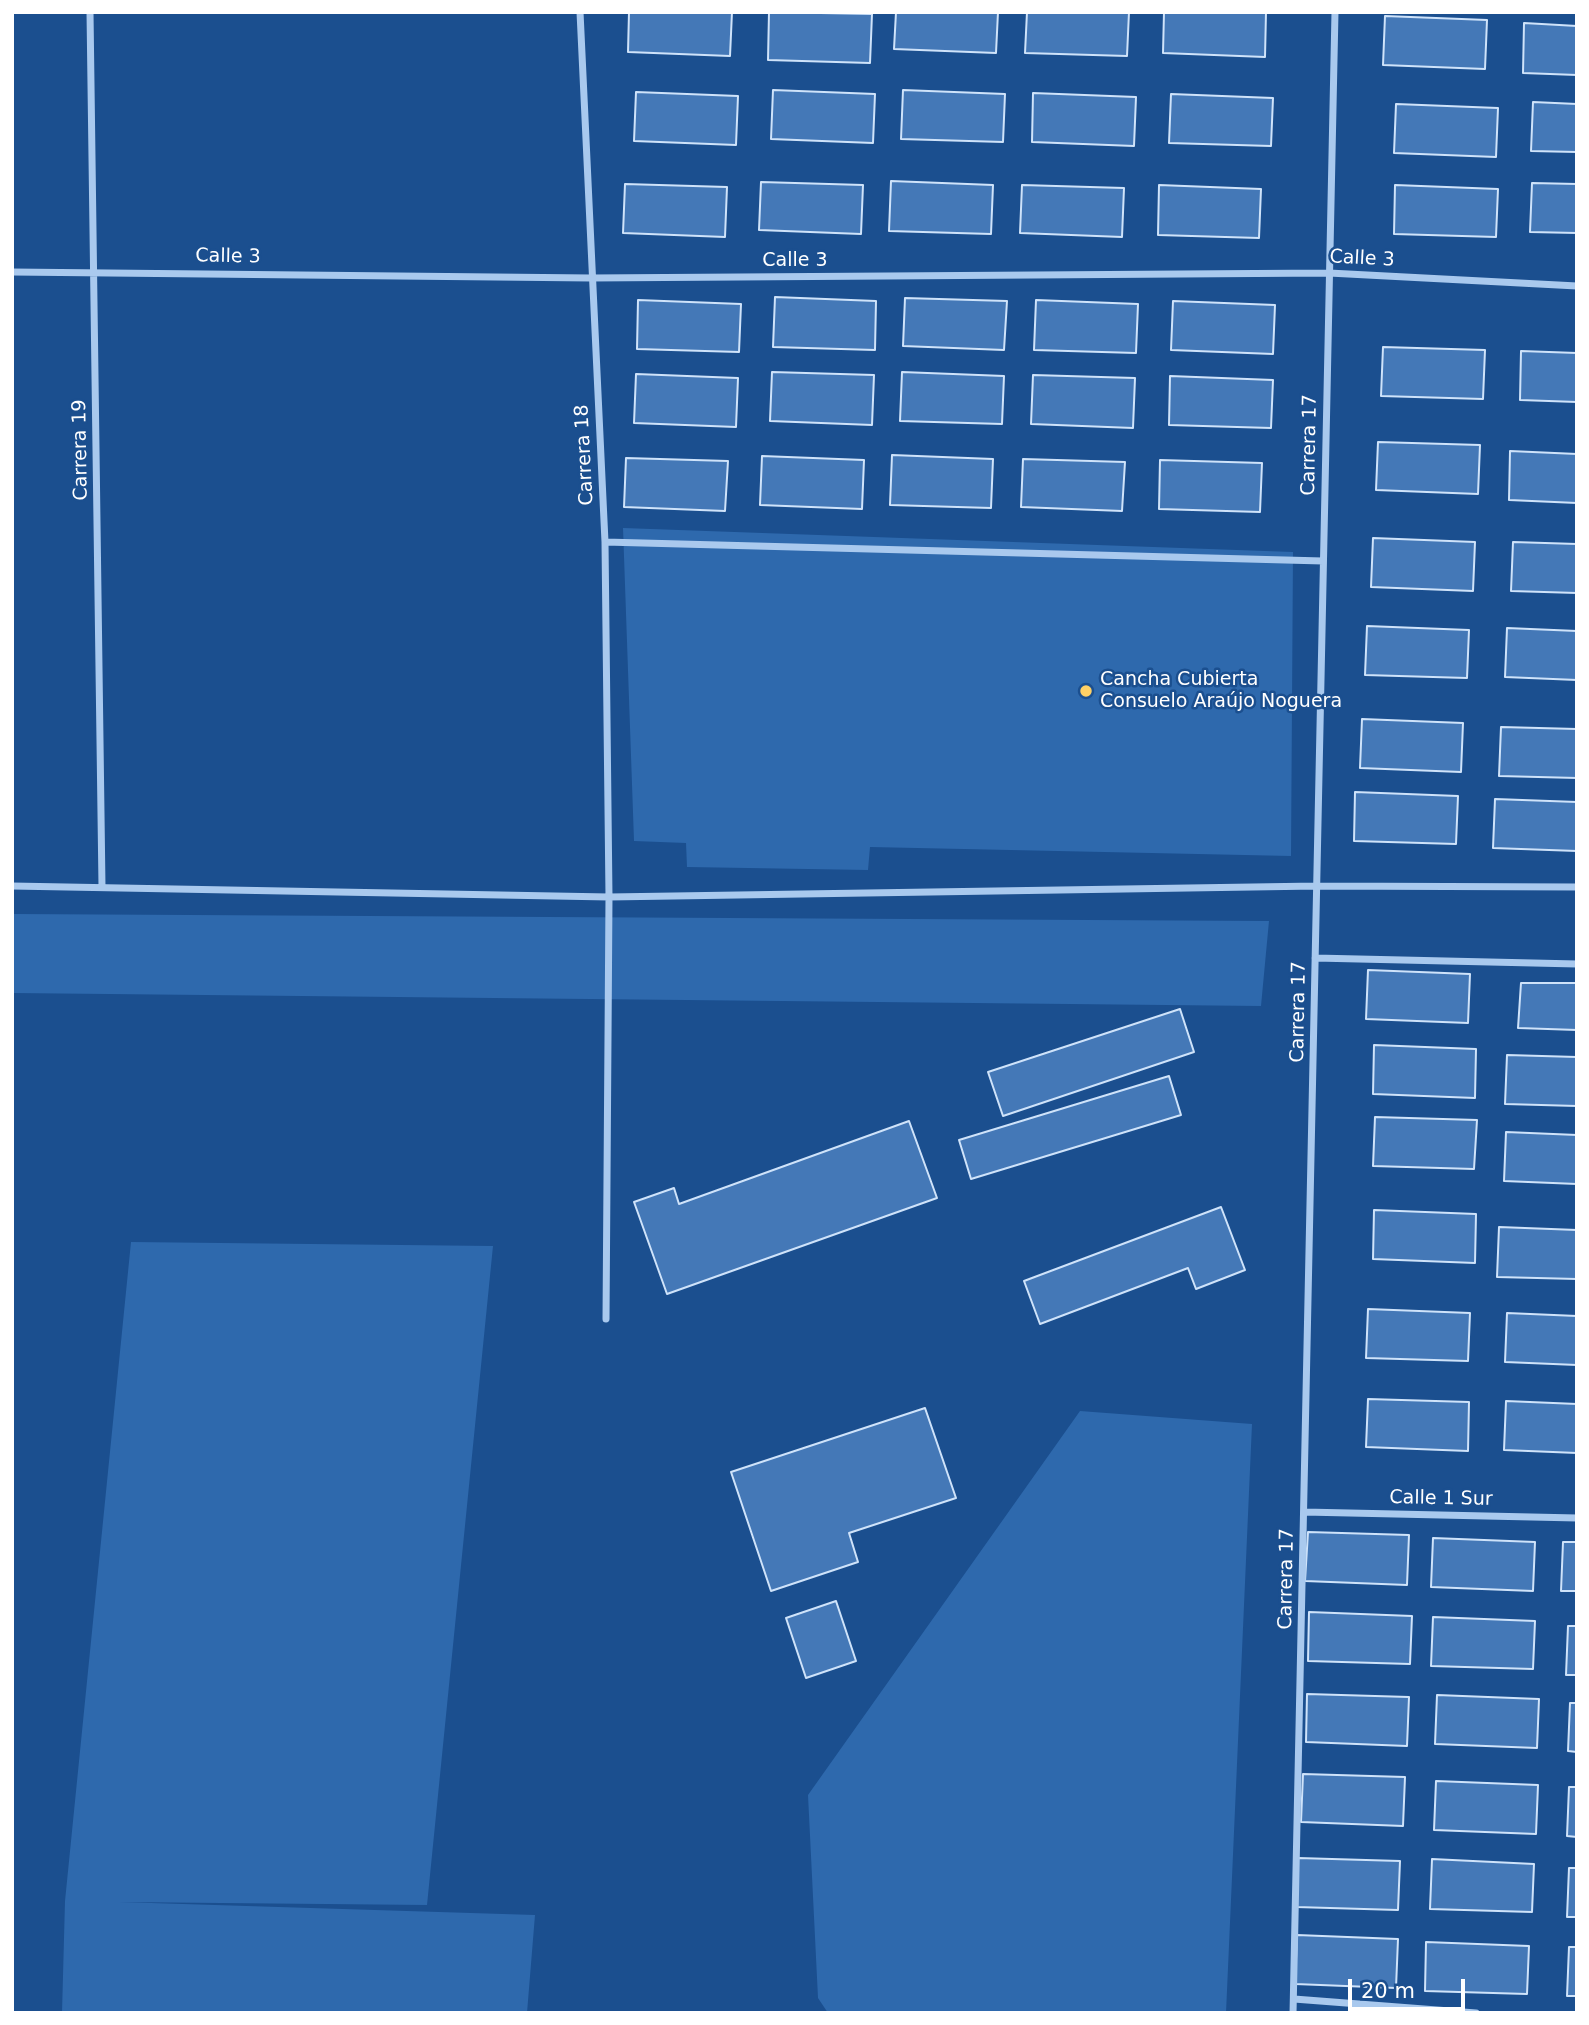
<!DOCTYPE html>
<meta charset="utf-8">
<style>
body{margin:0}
#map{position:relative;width:1589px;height:2025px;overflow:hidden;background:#1b4f8f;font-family:"DejaVu Sans",sans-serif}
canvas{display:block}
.frame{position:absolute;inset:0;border:14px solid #fff;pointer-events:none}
.scale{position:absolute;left:1348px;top:1979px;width:117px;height:32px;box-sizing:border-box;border:4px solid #fff;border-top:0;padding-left:9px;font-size:21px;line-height:24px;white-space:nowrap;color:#fff;-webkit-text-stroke:5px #1b4f8f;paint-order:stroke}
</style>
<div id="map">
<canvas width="1589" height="2025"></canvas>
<div class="frame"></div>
<div class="scale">20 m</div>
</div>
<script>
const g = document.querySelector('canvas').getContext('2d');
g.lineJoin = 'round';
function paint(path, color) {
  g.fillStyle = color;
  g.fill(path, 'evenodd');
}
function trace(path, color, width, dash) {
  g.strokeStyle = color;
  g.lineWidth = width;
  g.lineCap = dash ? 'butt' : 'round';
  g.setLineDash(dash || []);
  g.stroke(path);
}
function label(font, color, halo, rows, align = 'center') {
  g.font = font + ' "DejaVu Sans",sans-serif';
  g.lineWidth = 5;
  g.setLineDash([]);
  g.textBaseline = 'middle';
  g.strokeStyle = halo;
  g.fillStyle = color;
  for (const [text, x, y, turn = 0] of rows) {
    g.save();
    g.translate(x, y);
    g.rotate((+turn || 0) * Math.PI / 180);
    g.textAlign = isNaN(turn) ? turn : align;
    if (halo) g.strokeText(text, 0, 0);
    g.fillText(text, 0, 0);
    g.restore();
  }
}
paint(new Path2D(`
 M 623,528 L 1293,552 L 1291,856 L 870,847 L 868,870 L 687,867 L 686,843 L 634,841 Z
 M 12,914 L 1269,921 L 1261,1006 L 12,993 Z
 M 131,1242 L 493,1246 L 427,1905 L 119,1902 L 535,1915 L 527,2013 L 62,2013 L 65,1901 Z
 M 1080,1411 L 1252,1424 L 1226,2013 L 828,2013 L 818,1998 L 808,1795 Z`), '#2e69ad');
const building = new Path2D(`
 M 629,12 L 732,12 L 730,56 L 628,52 Z
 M 769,12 L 872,14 L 870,63 L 768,60 Z
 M 896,12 L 998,12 L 996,53 L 894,49 Z
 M 1027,12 L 1129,12 L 1127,56 L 1025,53 Z
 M 1164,12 L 1266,12 L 1265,57 L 1163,53 Z
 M 1385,16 L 1487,20 L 1485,69 L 1383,65 Z
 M 1524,23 L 1577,26 L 1577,75 L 1523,73 Z
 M 773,90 L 875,94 L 873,143 L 771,139 Z
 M 903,90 L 1005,94 L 1003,142 L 901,139 Z
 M 636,92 L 738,96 L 736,145 L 634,141 Z
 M 1033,93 L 1136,97 L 1134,146 L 1032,142 Z
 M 1171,94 L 1273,98 L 1271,146 L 1169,143 Z
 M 1533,102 L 1577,104 L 1577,152 L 1531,151 Z
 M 1396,104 L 1498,108 L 1496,157 L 1394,153 Z
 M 891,181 L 993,185 L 991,234 L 889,231 Z
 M 761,182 L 863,185 L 861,234 L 759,230 Z
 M 1532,183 L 1577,184 L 1577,233 L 1530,232 Z
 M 625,184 L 727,187 L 725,237 L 623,233 Z
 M 1022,185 L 1124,188 L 1122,237 L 1020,233 Z
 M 1159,185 L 1261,189 L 1259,238 L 1158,235 Z
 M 1395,185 L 1498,189 L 1496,237 L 1394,234 Z
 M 775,297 L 876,301 L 875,350 L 773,347 Z
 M 905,298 L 1007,301 L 1004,350 L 903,346 Z
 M 638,300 L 741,304 L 739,352 L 637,349 Z
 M 1036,300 L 1138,304 L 1136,353 L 1034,350 Z
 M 1173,301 L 1275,305 L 1273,354 L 1171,350 Z
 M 1383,347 L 1485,350 L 1483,399 L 1381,396 Z
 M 1521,351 L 1577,353 L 1577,402 L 1520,400 Z
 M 772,372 L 874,375 L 872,425 L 770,421 Z
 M 902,372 L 1004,376 L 1002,424 L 900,421 Z
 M 636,374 L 738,378 L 736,427 L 634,423 Z
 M 1033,375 L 1135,378 L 1133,428 L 1031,424 Z
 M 1170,376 L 1273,380 L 1271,428 L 1169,425 Z
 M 1378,442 L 1480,445 L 1478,494 L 1376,490 Z
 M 1510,451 L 1577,454 L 1577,503 L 1509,500 Z
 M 892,455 L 993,459 L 991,508 L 890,505 Z
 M 762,456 L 864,460 L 862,509 L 760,505 Z
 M 626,458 L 728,461 L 725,511 L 624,507 Z
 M 1023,459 L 1125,462 L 1122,511 L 1021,507 Z
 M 1160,460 L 1262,463 L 1260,512 L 1159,509 Z
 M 1373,538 L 1475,542 L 1473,591 L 1371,587 Z
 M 1513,542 L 1577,544 L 1577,593 L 1511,591 Z
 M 1367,626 L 1469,630 L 1467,678 L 1365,675 Z
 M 1507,628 L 1577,631 L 1577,680 L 1505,677 Z
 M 1362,719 L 1463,723 L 1461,772 L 1360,768 Z
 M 1501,727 L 1577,729 L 1577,778 L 1499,776 Z
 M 1355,792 L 1458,796 L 1456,844 L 1354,841 Z
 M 1495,799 L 1577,802 L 1577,851 L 1493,848 Z
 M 1368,970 L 1470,974 L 1468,1023 L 1366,1019 Z
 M 1521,983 L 1577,983 L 1577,1030 L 1518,1028 Z
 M 1180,1009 L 1194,1052 L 1003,1116 L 988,1072 Z
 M 1374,1045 L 1476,1049 L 1475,1098 L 1373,1094 Z
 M 1507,1055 L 1577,1057 L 1577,1106 L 1505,1104 Z
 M 1169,1076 L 1181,1115 L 971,1179 L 959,1140 Z
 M 1375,1117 L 1477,1120 L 1474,1169 L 1373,1166 Z
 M 909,1121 L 937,1198 L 667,1294 L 634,1202 L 674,1188 L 679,1204 Z
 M 1506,1132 L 1577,1135 L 1577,1184 L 1504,1181 Z
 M 1221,1207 L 1245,1270 L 1196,1289 L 1188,1268 L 1040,1324 L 1024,1281 Z
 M 1374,1210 L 1476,1214 L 1475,1263 L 1373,1259 Z
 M 1499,1227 L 1577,1230 L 1577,1279 L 1497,1277 Z
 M 1368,1309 L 1470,1313 L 1468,1361 L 1366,1358 Z
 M 1507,1313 L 1577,1316 L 1577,1365 L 1505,1362 Z
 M 1368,1399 L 1469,1402 L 1468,1451 L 1366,1447 Z
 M 1506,1401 L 1577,1404 L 1577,1453 L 1504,1450 Z
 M 925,1408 L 956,1498 L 849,1533 L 858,1562 L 771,1591 L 731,1472 Z
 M 1308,1532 L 1409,1535 L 1407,1585 L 1305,1581 Z
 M 1433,1538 L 1535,1542 L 1533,1591 L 1431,1587 Z
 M 1563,1542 L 1577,1542 L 1577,1591 L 1561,1591 Z
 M 836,1601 L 856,1661 L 806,1678 L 786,1618 Z
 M 1309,1612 L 1412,1616 L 1410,1664 L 1308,1661 Z
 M 1433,1617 L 1535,1621 L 1533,1669 L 1431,1666 Z
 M 1568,1626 L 1577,1626 L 1577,1675 L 1566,1675 Z
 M 1307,1694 L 1409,1697 L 1407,1746 L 1306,1742 Z
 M 1437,1695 L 1539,1699 L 1537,1748 L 1435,1744 Z
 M 1570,1703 L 1577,1703 L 1577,1752 L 1568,1751 Z
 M 1303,1774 L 1405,1777 L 1403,1826 L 1301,1822 Z
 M 1436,1781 L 1538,1785 L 1536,1834 L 1434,1830 Z
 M 1569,1787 L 1577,1787 L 1577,1837 L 1567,1836 Z
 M 1298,1858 L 1400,1861 L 1398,1910 L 1296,1907 Z
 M 1432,1859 L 1534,1864 L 1532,1912 L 1430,1909 Z
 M 1569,1868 L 1577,1868 L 1577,1917 L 1567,1917 Z
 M 1297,1935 L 1398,1939 L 1396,1988 L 1295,1984 Z
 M 1426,1942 L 1529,1946 L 1527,1994 L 1425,1991 Z
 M 1569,1947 L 1577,1947 L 1577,1996 L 1567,1996 Z`);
paint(building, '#4478b7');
trace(building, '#cfe3fa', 2);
trace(new Path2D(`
 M 90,12 L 102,886
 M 580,12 L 605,542 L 609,897 L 606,1319
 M 12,272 L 591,278 L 1329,273 L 1577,286
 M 605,542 L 1323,561
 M 12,886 L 609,897 L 1317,886 L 1577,887
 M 1315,958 L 1577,964
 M 1304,1512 L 1577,1518
 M 1294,1999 L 1476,2013
 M 1293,2013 L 1335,12`), '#a9c9ee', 7);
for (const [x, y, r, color] of [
 [1086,691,7,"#ffd166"]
]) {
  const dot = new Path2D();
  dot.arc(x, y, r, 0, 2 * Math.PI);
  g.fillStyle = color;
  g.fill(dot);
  trace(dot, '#1b4f8f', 2.5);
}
label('19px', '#fff', '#1b4f8f', [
 ["Calle 3",228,257,1],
 ["Calle 3",1362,259,3],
 ["Calle 3",795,261],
 ["Carrera 17",1310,445,-89],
 ["Carrera 19",81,450,-91],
 ["Carrera 18",585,455,-93],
 ["Carrera 17",1299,1012,-89],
 ["Calle 1 Sur",1441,1499,1],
 ["Carrera 17",1287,1579,-89]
]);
label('19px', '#fff', '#1b4f8f', [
 ["Cancha Cubierta",1100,680],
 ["Consuelo Araújo Noguera",1100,702]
], 'left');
</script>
